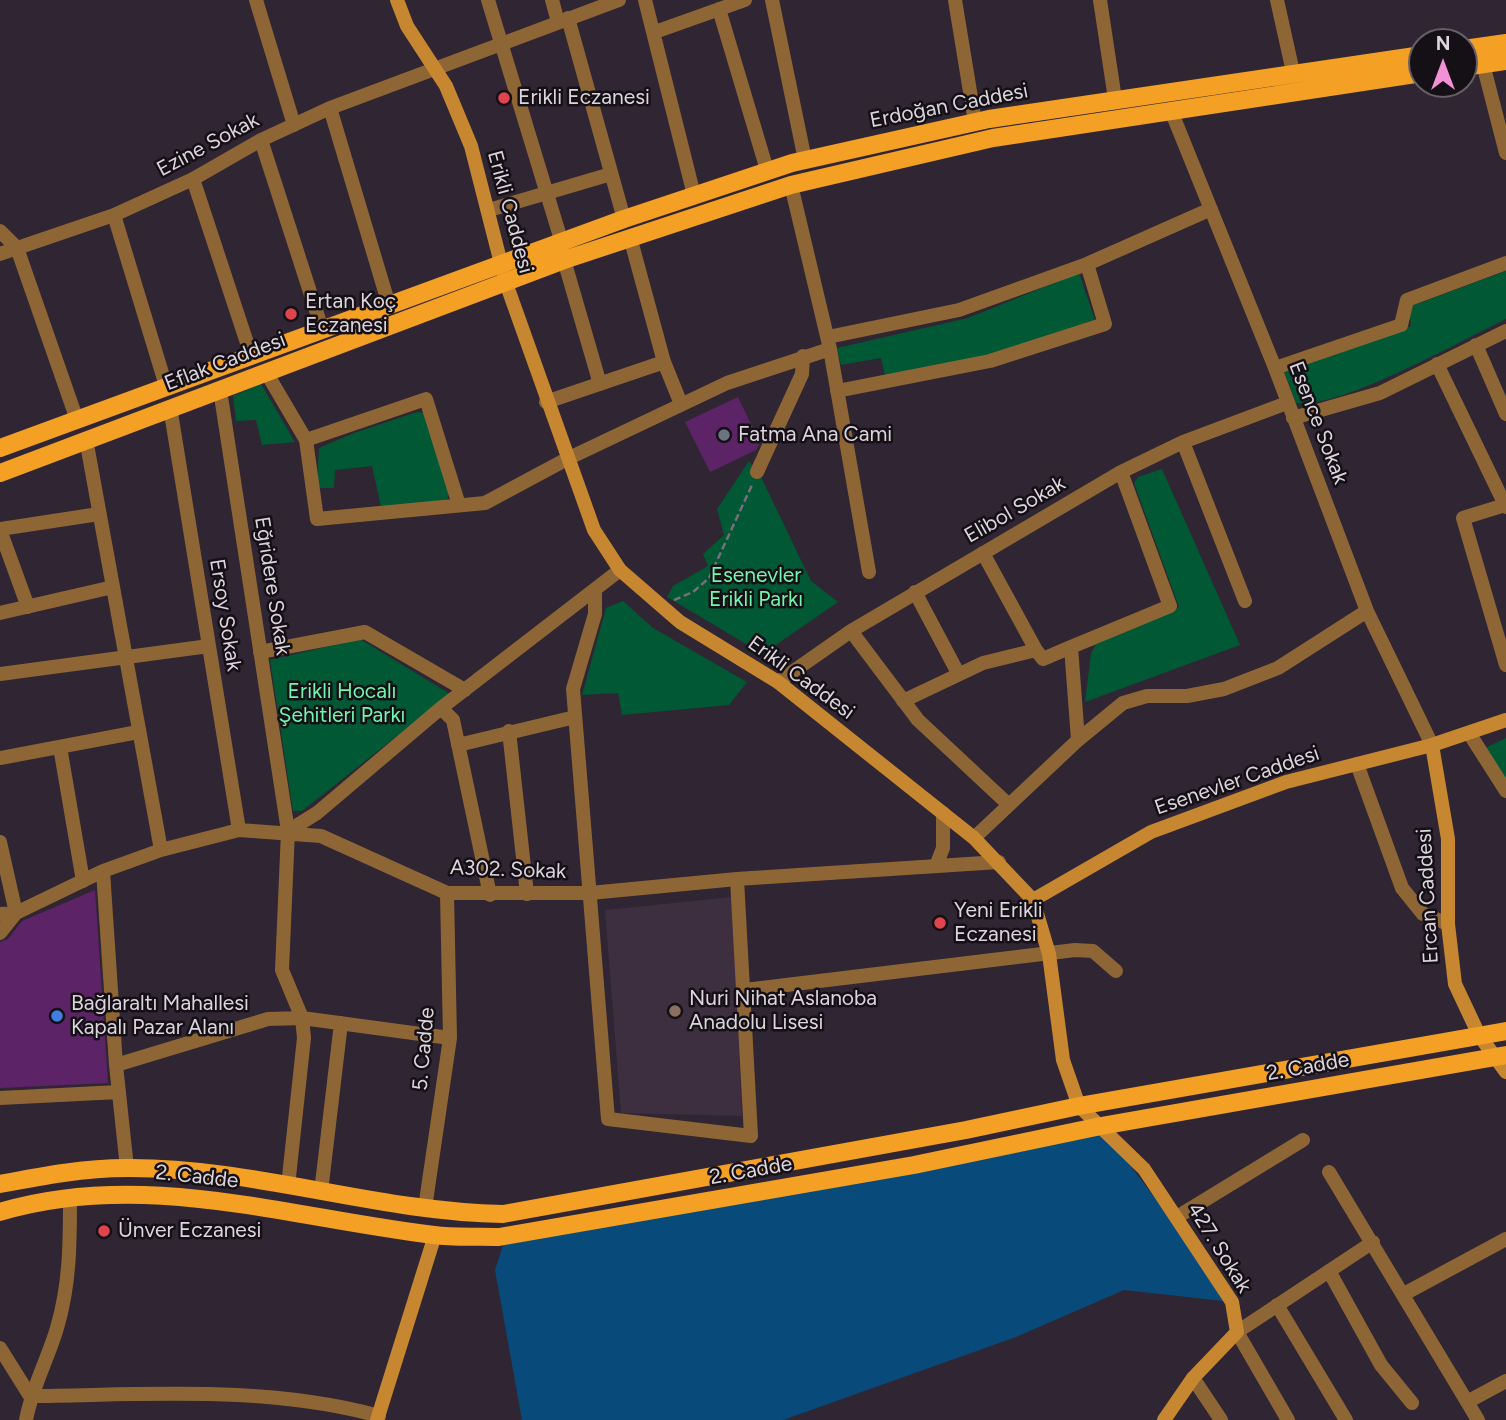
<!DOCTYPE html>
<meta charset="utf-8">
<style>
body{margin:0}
#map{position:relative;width:1506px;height:1420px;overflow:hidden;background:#302532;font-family:Figtree,sans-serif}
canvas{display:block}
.north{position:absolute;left:1408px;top:28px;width:70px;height:70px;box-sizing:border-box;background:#151016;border:2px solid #655f66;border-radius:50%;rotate:0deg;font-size:19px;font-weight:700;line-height:28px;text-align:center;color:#dcd5dd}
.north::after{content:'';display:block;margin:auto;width:24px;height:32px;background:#f391d6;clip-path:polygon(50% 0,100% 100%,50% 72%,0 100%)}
</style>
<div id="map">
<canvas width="1506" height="1420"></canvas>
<div class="north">N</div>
</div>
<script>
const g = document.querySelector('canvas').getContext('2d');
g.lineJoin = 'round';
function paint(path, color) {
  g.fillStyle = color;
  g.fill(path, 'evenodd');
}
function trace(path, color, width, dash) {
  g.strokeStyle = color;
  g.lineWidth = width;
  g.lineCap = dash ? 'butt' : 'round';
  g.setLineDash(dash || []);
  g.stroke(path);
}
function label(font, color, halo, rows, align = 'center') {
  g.font = font + ' Figtree,sans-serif';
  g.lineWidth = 5;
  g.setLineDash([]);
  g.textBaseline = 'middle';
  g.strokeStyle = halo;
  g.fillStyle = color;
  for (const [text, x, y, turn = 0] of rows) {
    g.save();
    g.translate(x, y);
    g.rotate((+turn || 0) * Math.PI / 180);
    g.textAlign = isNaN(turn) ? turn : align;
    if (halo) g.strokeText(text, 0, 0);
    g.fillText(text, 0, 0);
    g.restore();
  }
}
paint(new Path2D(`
 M 732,897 L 742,1116 L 621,1113 L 605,910 Z`), '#3d2e40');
paint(new Path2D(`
 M 1506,271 L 1506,319 C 1460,341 1341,409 1296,403 L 1284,371 L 1411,326 L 1409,307 Z
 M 1079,273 L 1095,320 L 986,356 L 885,376 L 881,358 L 841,365 L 837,348 L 968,318 Z
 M 261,384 L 295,442 L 262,445 L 256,420 L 236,421 L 233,396 Z
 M 417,412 L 426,413 L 450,491 L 446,502 L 381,507 L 372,466 L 335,470 L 334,488 L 317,488 L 319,448 L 354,433 Z
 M 749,461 L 761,477 L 811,581 L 838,602 L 763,654 L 667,597 L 673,586 L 708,566 L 703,554 L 724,535 L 717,509 Z
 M 1162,469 L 1240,645 L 1085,702 L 1091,653 L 1096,644 L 1179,607 L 1134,483 L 1138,477 Z
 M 623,601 L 653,628 L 747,682 L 729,705 L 622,715 L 618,693 L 582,695 L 606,608 Z
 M 360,639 L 450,694 L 302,811 L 293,811 L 270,660 Z
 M 1506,738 L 1506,778 L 1485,748 Z`), '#005934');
paint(new Path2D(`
 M 1101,1126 L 1232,1302 L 1124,1290 L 1016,1337 L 783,1420 L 522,1420 L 495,1270 L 506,1236 Z`), '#084b7b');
paint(new Path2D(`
 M 738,397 L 760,443 L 756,450 L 710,472 L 685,422 Z
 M 95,890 L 108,1083 L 0,1088 L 0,942 L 8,939 L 22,921 Z`), '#5c2367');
trace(new Path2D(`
 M 674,600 L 693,592 L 709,578 L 752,485`), '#786f7a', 2.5, [7, 3.5]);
trace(new Path2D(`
 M 256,0 L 294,125
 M 488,0 L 562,243
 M 552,0 L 558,22
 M 645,0 L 694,195
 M 772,0 L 805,160
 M 955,0 L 975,122
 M 1100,0 L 1115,99
 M 1277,0 L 1293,72
 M 719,9 L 767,170
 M 568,18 L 624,219
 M 655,32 L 745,0
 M 1483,64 L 1506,153
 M 330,108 L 389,305
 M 1172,113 L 1275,368 L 1367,611 L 1432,745
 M 261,140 L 322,329
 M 193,179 L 251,355
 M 791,185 L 830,349 L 869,572
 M 489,210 L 611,174
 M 114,215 L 166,386
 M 0,231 L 17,248 L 77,420
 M 630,237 L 664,362 L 681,404
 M 0,254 L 114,215 L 193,179 L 261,140 L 330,108 L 619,0
 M 564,260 L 600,384
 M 828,337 L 959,310 L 1087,264 L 1211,209
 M 1476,345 L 1506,414
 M 1437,364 L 1506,507
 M 1275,368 L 1401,325 L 1407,300 L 1506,263
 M 266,372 L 306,440 L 317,519 L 485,503 L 567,459 L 727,383 L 830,349
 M 220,390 L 288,831 L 282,970 L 302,1018 L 304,1038 L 288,1186
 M 837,391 L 990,361 L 1105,324 L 1087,264
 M 546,402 L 664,362
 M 170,407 L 239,830
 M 1293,418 L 1380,393 L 1506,331
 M 86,439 L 161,850
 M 306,440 L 426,399 L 459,505
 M 1183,442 L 1245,601
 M 757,472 L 802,374 L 803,356
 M 1505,505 L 1463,518 L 1506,665
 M 0,529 L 99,514
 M 0,530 L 28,607
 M 983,553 L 1036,650
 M 595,590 L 595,614 L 573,689 L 608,1119 L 751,1136 L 737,879
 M 915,592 L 958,673
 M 0,613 L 113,587
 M 851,631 L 918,720 L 1009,805
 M 260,652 L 365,632 L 465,690
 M 0,674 L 209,646
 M 778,682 L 851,631 L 1121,472 L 1183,442 L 1287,403
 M 903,701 L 983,663 L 1036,650 L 1043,659 L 1071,647
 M 441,708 L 453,720 L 490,895
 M 509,731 L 527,894
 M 1469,733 L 1506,791
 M 1078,740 L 1071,647 L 1170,606 L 1121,472
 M 458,745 L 575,717
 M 60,747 L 83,881
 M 0,758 L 138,732
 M 1357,764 L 1402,888 L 1423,914 L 1448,924
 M 288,831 L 317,813 L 441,708 L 620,570
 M 974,838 L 1078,740 L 1123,703 L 1147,696 L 1187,696 L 1224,689 L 1278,668 L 1367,611
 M 0,842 L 16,913 L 0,933
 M 936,866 L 943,848 L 943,813
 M 103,871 L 116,1065 L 127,1168
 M 0,914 L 16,913 L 103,871 L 161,850 L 239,830 L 321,836 L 447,893 L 590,893 L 737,879 L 999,862
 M 745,990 L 1075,950 L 1093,951 L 1116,971
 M 116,1065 L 268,1019 L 302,1018 L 450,1038
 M 0,1098 L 119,1092
 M 1329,1172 L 1478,1420
 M 321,1192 L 341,1023
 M 425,1208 L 450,1038 L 447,893
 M 1177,1217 L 1303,1140
 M 1329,1271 L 1381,1365 L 1412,1403
 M 1404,1294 L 1506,1239
 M 1277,1305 L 1346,1420
 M 0,1348 L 30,1396 C 146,1395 266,1385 379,1416
 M 1193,1378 L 1221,1420
 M 1467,1402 L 1506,1381
 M 26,1420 C 32,1387 48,1359 57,1328 C 70,1284 70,1243 70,1198
 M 1288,1420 L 1237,1332 L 1373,1242`), '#8e6635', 14);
trace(new Path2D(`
 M 397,0 L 407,26 L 446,86 L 471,146 L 506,283 L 594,530 L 620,570 L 680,622 L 778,682 L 974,838 L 1033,900 L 1049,954 L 1063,1060 L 1079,1106 L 1144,1169 L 1232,1302 L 1237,1332 L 1193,1378 L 1164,1420
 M 1432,745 L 1448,839 L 1448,924 L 1455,984 L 1479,1035 L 1506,1072
 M 1033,900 L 1151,832 L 1286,782 L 1432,745 L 1506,720
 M 377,1420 L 435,1235`), '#c78730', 14);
trace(new Path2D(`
 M 1464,49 L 1506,43
 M 1464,67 L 1506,61
 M 0,448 L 624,219 L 792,163 L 989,119 L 1422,55
 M 0,473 L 564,260 L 791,185 L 993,138 L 1422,73
 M 0,1184 C 42,1176 84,1168 127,1168 C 253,1167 377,1212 503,1214 L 966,1130 L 1079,1106 L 1506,1031
 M 0,1212 C 144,1169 290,1218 434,1235 C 455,1238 477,1236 499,1237 L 914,1165 L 1101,1126 L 1506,1055`), '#f3a024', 18);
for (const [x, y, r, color] of [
 [504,98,7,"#e0444e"],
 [291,314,7,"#e0444e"],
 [724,435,7,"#6b7280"],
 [940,923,7,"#e0444e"],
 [675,1011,7,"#8d6e63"],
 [57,1016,7,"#3f7fe0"],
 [104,1231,7,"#e0444e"]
]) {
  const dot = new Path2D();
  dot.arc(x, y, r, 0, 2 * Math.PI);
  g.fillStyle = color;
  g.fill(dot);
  trace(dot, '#151016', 2.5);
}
label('21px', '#dcd5dd', '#151016', [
 ["Erikli Eczanesi",518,98],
 ["Ertan Koç",305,302],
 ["Eczanesi",305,326],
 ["Fatma Ana Cami",738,435],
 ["Yeni Erikli",954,911],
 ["Eczanesi",954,935],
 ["Nuri Nihat Aslanoba",689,999],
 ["Anadolu Lisesi",689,1023],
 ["Bağlaraltı Mahallesi",71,1004],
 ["Kapalı Pazar Alanı",71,1028],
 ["Ünver Eczanesi",118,1231]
], 'left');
label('21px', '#dcd5dd', '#151016', [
 ["Erdoğan Caddesi",949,106,-11],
 ["Ezine Sokak",208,145,-28],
 ["Erikli Caddesi",510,212,75],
 ["Eflak Caddesi",225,362,-21],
 ["Esence Sokak",1318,423,69],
 ["Elibol Sokak",1015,510,-30],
 ["Eğridere Sokak",272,586,81],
 ["Ersoy Sokak",225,615,81],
 ["Erikli Caddesi",801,678,36],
 ["Esenevler Caddesi",1237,781,-19],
 ["A302. Sokak",508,870,2],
 ["Ercan Caddesi",1428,896,-93],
 ["5. Cadde",424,1049,-85],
 ["2. Cadde",1308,1067,-10],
 ["2. Cadde",751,1171,-10],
 ["2. Cadde",197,1177,6],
 ["427. Sokak",1219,1248,58]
]);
label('21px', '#71f6ae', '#151016', [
 ["Esenevler",756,576],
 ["Erikli Parkı",756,600],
 ["Erikli Hocalı",342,692],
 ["Şehitleri Parkı",342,716]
]);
</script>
